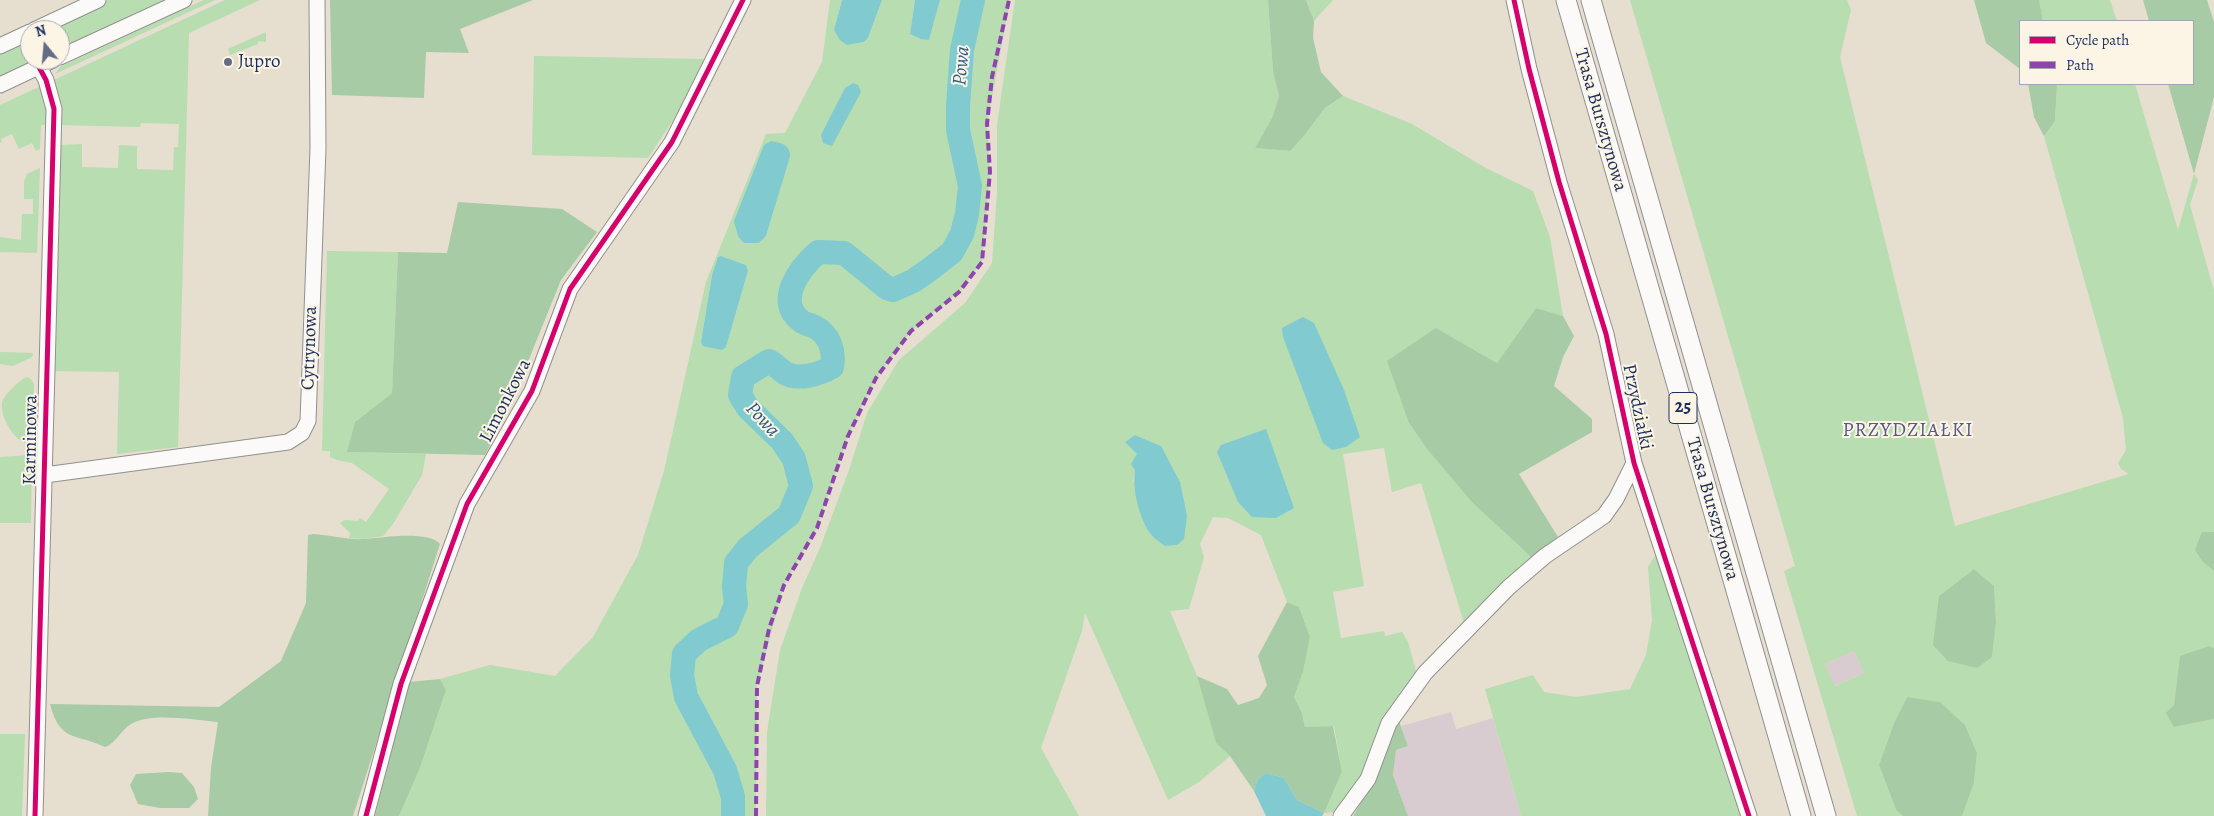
<!DOCTYPE html>
<meta charset="utf-8">
<style>
body{margin:0}
#map{position:relative;width:2214px;height:816px;overflow:hidden;background:#e6dece;font-family:Alegreya,serif}
canvas{display:block}
.legend{position:absolute;left:2019px;top:20px;width:175px;height:65px;box-sizing:border-box;background:#fcf5e5;border:1px solid #a2a6af;margin:0;padding:6px 9px;list-style:none;font-size:15px;color:#1b2f5e}
.legend li{display:flex;align-items:center;gap:10px;height:25px}
.legend b{width:25px;border:1px solid #a2a6af}
.north{position:absolute;left:20px;top:20px;width:50px;height:50px;box-sizing:border-box;background:#fcf5e5;border:1px solid #a2a6af;border-radius:50%;rotate:343deg;font-size:14px;font-weight:700;line-height:20px;text-align:center;color:#1b2f5e}
.north::after{content:'';display:block;margin:auto;width:18px;height:22px;background:#626c85;clip-path:polygon(50% 0,100% 100%,50% 72%,0 100%)}
</style>
<div id="map">
<canvas width="2214" height="816"></canvas>
<ul class="legend">
<li><b style="height:6px;background:#d6006c"></b>Cycle path</li>
<li><b style="height:6px;background:#8e44ad"></b>Path</li>
</ul>
<div class="north">N</div>
</div>
<script>
const g = document.querySelector('canvas').getContext('2d');
g.lineJoin = 'round';
function paint(path, color) {
  g.fillStyle = color;
  g.fill(path, 'evenodd');
}
function trace(path, color, width, dash) {
  g.strokeStyle = color;
  g.lineWidth = width;
  g.lineCap = dash ? 'butt' : 'round';
  g.setLineDash(dash || []);
  g.stroke(path);
}
function label(font, color, halo, rows, align = 'center') {
  g.font = font + ' Alegreya,serif';
  g.lineWidth = 4;
  g.setLineDash([]);
  g.textBaseline = 'middle';
  g.strokeStyle = halo;
  g.fillStyle = color;
  for (const [text, x, y, turn = 0] of rows) {
    g.save();
    g.translate(x, y);
    g.rotate((+turn || 0) * Math.PI / 180);
    g.textAlign = isNaN(turn) ? turn : align;
    if (halo) g.strokeText(text, 0, 0);
    g.fillText(text, 0, 0);
    g.restore();
  }
}
paint(new Path2D(`
 M 1854,651 L 1864,673 L 1834,686 L 1825,664 Z
 M 1451,712 L 1456,729 L 1493,718 L 1521,816 L 1408,816 L 1393,775 L 1396,750 L 1408,746 L 1401,726 Z`), '#d9ccd0');
paint(new Path2D(`
 M 104,0 L 171,0 L 60,51 L 60,30 L 41,30 Z
 M 204,0 L 215,0 L 55,74 L 60,67 Z
 M 225,0 L 260,0 L 189,33 L 178,447 L 117,454 L 119,372 L 54,371 L 59,191 L 58,149 L 61,145 L 82,144 L 82,167 L 118,168 L 119,145 L 137,146 L 137,169 L 173,170 L 174,147 L 178,147 L 179,124 L 141,123 L 140,127 L 58,125 L 54,80 Z
 M 830,0 L 842,0 L 834,30 L 847,45 L 864,42 L 868,38 L 882,0 L 915,0 L 910,34 L 929,40 L 940,0 L 1010,0 L 987,124 L 990,172 L 982,262 L 959,292 L 911,331 L 876,378 L 848,436 L 817,528 L 784,585 L 757,686 L 756,816 L 399,816 L 420,768 L 446,690 L 440,679 L 490,665 L 555,676 L 593,637 L 638,555 L 664,471 L 706,282 L 766,134 L 785,133 L 822,62 ZM 788,147 L 790,157 L 766,236 L 759,243 L 744,243 ZM 721,256 L 746,265 L 748,271 L 726,347 L 701,342 L 712,275 Z
 M 1015,0 L 1268,0 L 1273,72 L 1279,96 L 1272,118 L 1255,148 L 1290,151 L 1303,137 L 1325,108 L 1343,96 L 1412,124 L 1484,167 L 1533,191 L 1550,237 L 1563,316 L 1536,308 L 1497,363 L 1436,328 L 1409,423 C 1443,474 1486,515 1531,557 L 1465,626 L 1421,483 L 1392,492 L 1384,448 L 1343,454 L 1364,586 L 1333,592 L 1341,638 L 1384,631 L 1385,636 L 1402,632 L 1408,642 L 1417,674 L 1362,780 L 1337,812 L 1324,813 L 1342,772 L 1334,726 L 1305,727 L 1302,713 L 1294,697 L 1303,672 L 1310,637 L 1299,607 L 1287,602 L 1261,535 L 1228,518 L 1213,517 L 1200,544 L 1204,557 L 1189,609 L 1170,611 L 1197,676 L 1216,743 L 1230,756 L 1199,782 L 1168,800 L 1085,613 L 1082,631 L 1041,748 L 1079,816 L 766,816 L 767,732 L 780,650 L 802,588 L 820,548 L 849,470 L 867,413 L 899,360 L 965,303 L 992,263 L 997,193 L 997,125 ZM 1135,435 L 1161,446 L 1133,482 L 1138,454 L 1125,442 Z
 M 1306,0 L 1333,0 L 1314,21 Z
 M 1630,0 L 1847,0 L 1851,10 L 1840,57 L 1955,526 L 2129,474 L 2121,469 L 2118,463 L 2126,450 L 2123,418 L 2044,136 L 2055,121 L 2057,84 L 2135,84 L 2178,230 L 2194,174 L 2198,180 L 2190,205 L 2214,291 L 2214,532 L 2202,532 L 2203,562 L 2214,571 L 2214,648 L 2209,646 L 2180,657 L 2174,705 L 2174,727 L 2214,719 L 2214,816 L 1962,816 L 1974,783 L 1977,753 L 1965,725 L 1940,702 L 1907,697 L 1894,723 L 1879,765 L 1896,810 L 1903,816 L 1857,816 L 1784,571 L 1795,566 ZM 1974,569 L 1994,586 L 1996,622 L 1992,657 L 1939,596 ZM 1854,651 L 1864,673 L 1835,686 L 1825,664 Z
 M 2039,0 L 2110,0 L 2117,21 L 2043,21 Z
 M 266,32 L 266,42 L 258,41 L 258,44 L 230,55 L 228,49 Z
 M 30,35 L 30,60 L 42,60 L 0,80 L 0,50 Z
 M 534,56 L 704,59 L 690,94 L 648,158 L 532,155 Z
 M 39,87 L 46,98 L 46,125 L 41,125 L 40,149 L 36,151 L 32,143 L 19,149 L 12,134 L 1,139 L 2,142 L 0,143 L 0,105 Z
 M 40,168 L 37,253 L 0,252 L 0,237 L 21,240 L 22,214 L 33,214 L 33,199 L 24,199 L 24,182 L 27,174 Z
 M 327,251 L 398,252 L 392,393 L 355,422 L 348,452 L 426,454 L 422,475 L 393,524 L 383,536 L 363,539 L 349,538 L 350,533 L 340,523 L 345,520 L 358,521 L 360,518 L 366,522 L 389,489 L 352,463 L 337,460 L 330,457 L 330,451 L 322,451 Z
 M 0,352 L 33,353 L 32,357 L 13,366 L 0,364 Z
 M 27,377 L 31,379 L 34,384 L 32,445 C 16,444 0,419 2,402 C 6,393 18,381 27,377 Z
 M 29,455 L 32,456 L 31,523 L 0,523 L 0,457 Z
 M 1656,554 L 1742,816 L 1521,816 L 1485,689 L 1533,675 L 1544,692 L 1576,697 L 1630,689 L 1646,655 L 1652,620 L 1648,567 Z
 M 0,734 L 25,734 L 22,816 L 0,816 Z`), '#b7ddb1');
paint(new Path2D(`
 M 330,0 L 533,0 L 460,29 L 469,53 L 426,52 L 424,98 L 332,95 Z
 M 1268,0 L 1306,0 L 1314,21 L 1313,38 L 1321,72 L 1343,96 L 1325,108 L 1303,137 L 1290,151 L 1255,148 L 1272,118 L 1279,96 L 1273,72 Z
 M 1974,0 L 2039,0 L 2043,21 L 2020,21 L 2020,69 L 1986,43 Z
 M 2143,0 L 2207,0 L 2214,22 L 2214,97 L 2194,174 L 2168,84 L 2193,84 L 2193,21 L 2149,21 Z
 M 2028,84 L 2057,84 L 2055,121 L 2044,136 L 2034,117 Z
 M 458,202 L 562,209 L 597,232 L 561,280 L 510,406 L 485,455 L 347,452 L 355,422 L 392,393 L 398,252 L 447,253 Z
 M 1536,308 L 1563,316 L 1574,336 L 1563,357 L 1554,386 L 1592,419 L 1592,432 L 1519,474 L 1558,537 L 1531,557 L 1472,502 L 1427,449 L 1409,423 L 1387,361 L 1436,328 L 1497,363 Z
 M 2202,532 L 2214,532 L 2214,571 L 2203,562 L 2195,550 Z
 M 313,534 C 330,535 348,540 364,539 C 381,538 428,530 440,544 L 353,816 L 208,816 L 211,768 L 218,722 C 194,720 151,712 131,724 C 121,730 115,744 105,747 C 76,733 60,743 50,704 L 219,707 L 281,661 L 306,603 L 308,535 Z
 M 1974,569 L 1994,586 L 1996,622 L 1992,657 L 1977,668 L 1948,661 L 1933,645 L 1939,596 Z
 M 1287,602 L 1299,607 L 1310,637 L 1303,672 L 1294,697 L 1302,713 L 1305,727 L 1333,726 L 1342,772 L 1324,813 L 1297,800 L 1284,778 L 1266,773 L 1258,779 L 1254,791 L 1230,756 L 1216,743 L 1197,676 L 1227,689 L 1238,705 L 1259,698 L 1267,685 L 1258,656 Z
 M 2209,646 L 2214,648 L 2214,719 L 2174,727 L 2166,713 L 2174,705 L 2180,656 Z
 M 440,679 L 446,690 L 420,768 L 399,816 L 375,816 L 409,682 Z
 M 1907,697 L 1940,702 L 1965,725 L 1977,753 L 1974,783 L 1962,816 L 1903,816 L 1896,810 L 1879,765 L 1894,723 Z
 M 1399,721 L 1408,746 L 1396,750 L 1393,775 L 1408,816 L 1353,816 L 1372,784 L 1394,726 Z
 M 169,772 L 182,773 L 194,787 L 198,799 L 189,808 L 160,808 L 138,804 L 130,785 L 136,774 Z`), '#a7cba4');
paint(new Path2D(`
 M 842,0 L 882,0 L 868,38 L 864,42 L 847,45 L 840,40 L 834,30 Z
 M 915,0 L 940,0 L 929,40 L 921,39 L 910,34 Z
 M 853,83 L 858,85 L 861,92 L 832,146 L 823,143 L 821,135 L 845,88 Z
 M 771,141 C 782,143 791,145 790,157 L 766,236 L 759,243 L 744,243 L 738,236 L 734,221 L 764,145 Z
 M 721,256 L 746,265 L 748,271 L 726,347 L 722,350 L 703,346 L 701,342 L 712,275 L 718,257 Z
 M 1303,317 L 1314,323 L 1344,390 L 1360,437 L 1346,447 L 1332,450 L 1323,443 L 1283,337 L 1282,328 Z
 M 1266,429 L 1294,508 L 1276,518 L 1252,517 L 1238,502 L 1217,452 L 1221,445 Z
 M 1135,435 L 1161,446 L 1180,482 L 1187,516 L 1184,539 L 1177,545 L 1165,546 C 1160,542 1153,538 1150,533 C 1139,518 1132,488 1135,470 L 1131,464 L 1137,454 L 1125,442 Z
 M 1266,773 L 1284,778 L 1297,800 L 1324,813 L 1322,816 L 1266,816 L 1254,791 L 1258,779 Z`), '#81cacf');
trace(new Path2D(`
 M 733,816 L 733,797 L 725,770 L 686,697 L 682,675 L 684,654 L 699,640 L 727,626 L 736,604 L 734,587 L 736,563 L 748,548 L 789,515 L 801,486 L 794,459 L 782,441 L 748,408 L 740,395 L 743,377 L 769,361 C 775,364 779,369 785,373 C 798,381 820,374 832,367 C 835,352 830,335 815,327 C 811,325 805,324 801,321 C 774,301 801,267 818,252 L 844,253 L 887,288 L 893,290 L 913,281 L 929,270 L 952,252 L 962,234 L 967,214 L 970,186 L 958,130 L 958,106 L 962,50 L 973,0`), '#81cacf', 24);
const minor = new Path2D(`
 M 1514,0 L 1529,69 L 1559,182 L 1606,334 L 1634,463 L 1749,816
 M 34,30 L 98,0
 M 0,46 L 30,32
 M 60,57 L 184,0
 M 0,85 L 53,60
 M 45,475 L 288,442 L 302,433 L 308,421 L 318,148 L 317,0
 M 35,816 L 54,109 L 46,80 L 39,67
 M 366,816 L 401,684 L 467,504 L 532,391 L 570,289 L 672,142 L 743,0
 M 1341,816 L 1368,779 L 1389,723 L 1425,673 L 1509,587 L 1545,556 L 1604,516 L 1616,499 L 1634,463`);
const major = new Path2D(`
 M 1566,0 L 1801,816
 M 1591,0 L 1826,816`);
trace(minor, '#919090', 17);
trace(major, '#919090', 21);
trace(minor, '#fbfaf8', 15);
trace(major, '#fbfaf8', 19);
trace(new Path2D(`
 M 756,816 L 757,686 L 769,629 L 784,585 L 817,528 L 848,436 L 876,378 L 911,331 L 959,292 L 982,262 L 990,172 L 987,124 L 992,77 L 1009,0`), '#8e44ad', 4, [8, 4]);
trace(new Path2D(`
 M 1514,0 L 1529,69 L 1559,182 L 1606,334 L 1634,463 L 1749,816
 M 35,816 L 54,109 L 46,80 L 39,67
 M 366,816 L 401,684 L 467,504 L 532,391 L 570,289 L 672,142 L 743,0`), '#d6006c', 5);
for (const [x, y, r, color] of [
 [228,62,5,"#626c85"]
]) {
  const dot = new Path2D();
  dot.arc(x, y, r, 0, 2 * Math.PI);
  g.fillStyle = color;
  g.fill(dot);
  trace(dot, '#fcf5e5', 2);
}
for (const [x, y, w] of [
 [1683,408,28]
]) {
  const box = new Path2D();
  box.roundRect(x - w / 2, y - 15.5, w, 31, 4);
  g.fillStyle = '#fcf5e5';
  g.fill(box);
  trace(box, '#1b2f5e', 1);
}
label('bold 18px', '#1b2f5e', null, [
 ["25",1683,408]
]);
label('19px', '#1b2f5e', '#fcf5e5', [
 ["Jupro",238,62]
], 'left');
label('19px', '#1b2f5e', '#fcf5e5', [
 ["Trasa Bursztynowa",1600,120,74],
 ["Cytrynowa",310,348,-88],
 ["Limonkowa",506,401,-63],
 ["Przydziałki",1637,407,78],
 ["Karminowa",31,440,-89],
 ["Trasa Bursztynowa",1712,509,74]
]);
label('italic 20px', '#2d5b80', '#fcf5e5', [
 ["Powa",962,66,-85],
 ["Powa",762,420,47]
]);
g.letterSpacing = '1px';
label('20px', '#57578d', '#fcf5e5', [
 ["PRZYDZIAŁKI",1908,431]
]);
g.letterSpacing = '0px';
</script>
